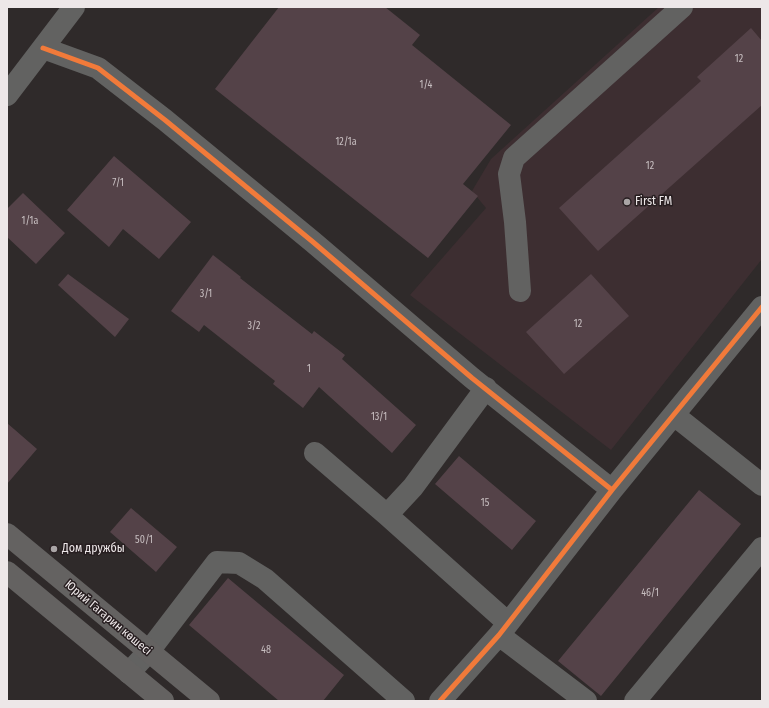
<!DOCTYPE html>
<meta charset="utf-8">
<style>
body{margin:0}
#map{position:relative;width:769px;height:708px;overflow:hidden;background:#2f2a2a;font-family:"Fira Sans Condensed",sans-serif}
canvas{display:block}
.frame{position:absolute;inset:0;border:8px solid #ede7e8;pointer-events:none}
</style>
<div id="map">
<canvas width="769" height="708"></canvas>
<div class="frame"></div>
</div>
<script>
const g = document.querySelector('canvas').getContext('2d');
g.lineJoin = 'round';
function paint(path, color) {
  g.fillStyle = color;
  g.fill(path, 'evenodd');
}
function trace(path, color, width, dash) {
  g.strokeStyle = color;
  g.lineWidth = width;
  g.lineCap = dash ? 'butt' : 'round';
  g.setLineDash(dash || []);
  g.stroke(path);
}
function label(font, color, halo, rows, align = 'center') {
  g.font = font + ' "Fira Sans Condensed",sans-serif';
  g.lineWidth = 3;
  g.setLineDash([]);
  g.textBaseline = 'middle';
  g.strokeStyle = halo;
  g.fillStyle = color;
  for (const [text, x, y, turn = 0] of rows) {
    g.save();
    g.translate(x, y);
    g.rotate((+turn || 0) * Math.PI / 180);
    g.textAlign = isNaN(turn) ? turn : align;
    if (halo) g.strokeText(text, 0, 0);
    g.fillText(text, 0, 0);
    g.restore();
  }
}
paint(new Path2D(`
 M 659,7 L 762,7 L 762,259 L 611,450 L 410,295 L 486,208 L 472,191 L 491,159 Z`), '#3d2e31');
paint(new Path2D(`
 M 279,7 L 385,7 L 420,35 L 412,45 L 511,125 L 463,184 L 478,196 L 428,258 L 215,89 Z
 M 751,28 L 762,41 L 762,105 L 598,251 L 559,208 L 701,81 L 697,77 Z
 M 114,156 L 191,222 L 159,259 L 123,229 L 109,247 L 67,210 Z
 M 23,193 L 65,233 L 36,264 L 7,237 L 7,209 Z
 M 213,255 L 241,277 L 240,278 L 312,334 L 314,331 L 345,355 L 342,359 L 416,425 L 392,453 L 319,387 L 303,408 L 273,384 L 275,381 L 204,325 L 199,332 L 171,311 Z
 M 68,274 L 129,319 L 115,337 L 58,285 Z
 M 591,274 L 629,316 L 564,374 L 526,332 Z
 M 7,423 L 37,449 L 7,484 Z
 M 459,456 L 536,521 L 512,550 L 435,484 Z
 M 699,490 L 741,524 L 601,696 L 558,661 Z
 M 131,508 L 177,547 L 156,572 L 110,532 Z
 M 228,578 L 344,675 L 323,701 L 279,701 L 189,625 Z`), '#544248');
trace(new Path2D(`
 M 43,48 L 98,68 L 165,120 L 313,242 L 472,378 L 612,490
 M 7,95 L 74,7
 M 520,291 L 515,222 L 509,174 L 514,158 L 682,7
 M 674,415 L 762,485
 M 315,453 L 387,515 L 508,623
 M 387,515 L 413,487 L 486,388
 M 499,635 L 586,701
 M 129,673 L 149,651 L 217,562 L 239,563 L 265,579 L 404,701
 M 440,701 L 499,635 L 612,490 L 762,307
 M 635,701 L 762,548`), '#626261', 22);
trace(new Path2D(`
 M 7,534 L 209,701
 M 7,572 L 163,701`), '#646261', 22);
trace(new Path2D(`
 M 43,48 L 98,68 L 165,120 L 313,242 L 472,378 L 612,490
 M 440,701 L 499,635 L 612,490 L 762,307`), '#f17a3a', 5);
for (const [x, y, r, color] of [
 [627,202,4,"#aaa5a6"],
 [54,549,4,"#aaa5a6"]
]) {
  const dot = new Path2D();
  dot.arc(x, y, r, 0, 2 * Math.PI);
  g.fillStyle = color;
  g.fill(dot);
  trace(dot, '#271e20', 1.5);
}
label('10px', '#c7bec0', null, [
 ["12",739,59],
 ["1/4",426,85],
 ["12/1а",346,142],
 ["12",650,166],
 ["7/1",118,183],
 ["1/1а",30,221],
 ["3/1",206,294],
 ["12",578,324],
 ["3/2",254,326],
 ["1",309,369],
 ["13/1",379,417],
 ["15",485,503],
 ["50/1",144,540],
 ["46/1",650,593],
 ["48",266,650]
]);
label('12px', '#ede7e8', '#271e20', [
 ["First FM",635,202],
 ["Дом дружбы",62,549]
], 'left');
label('12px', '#ede7e8', '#271e20', [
 ["Юрий Гагарин көшесі",108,618,40]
]);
</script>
